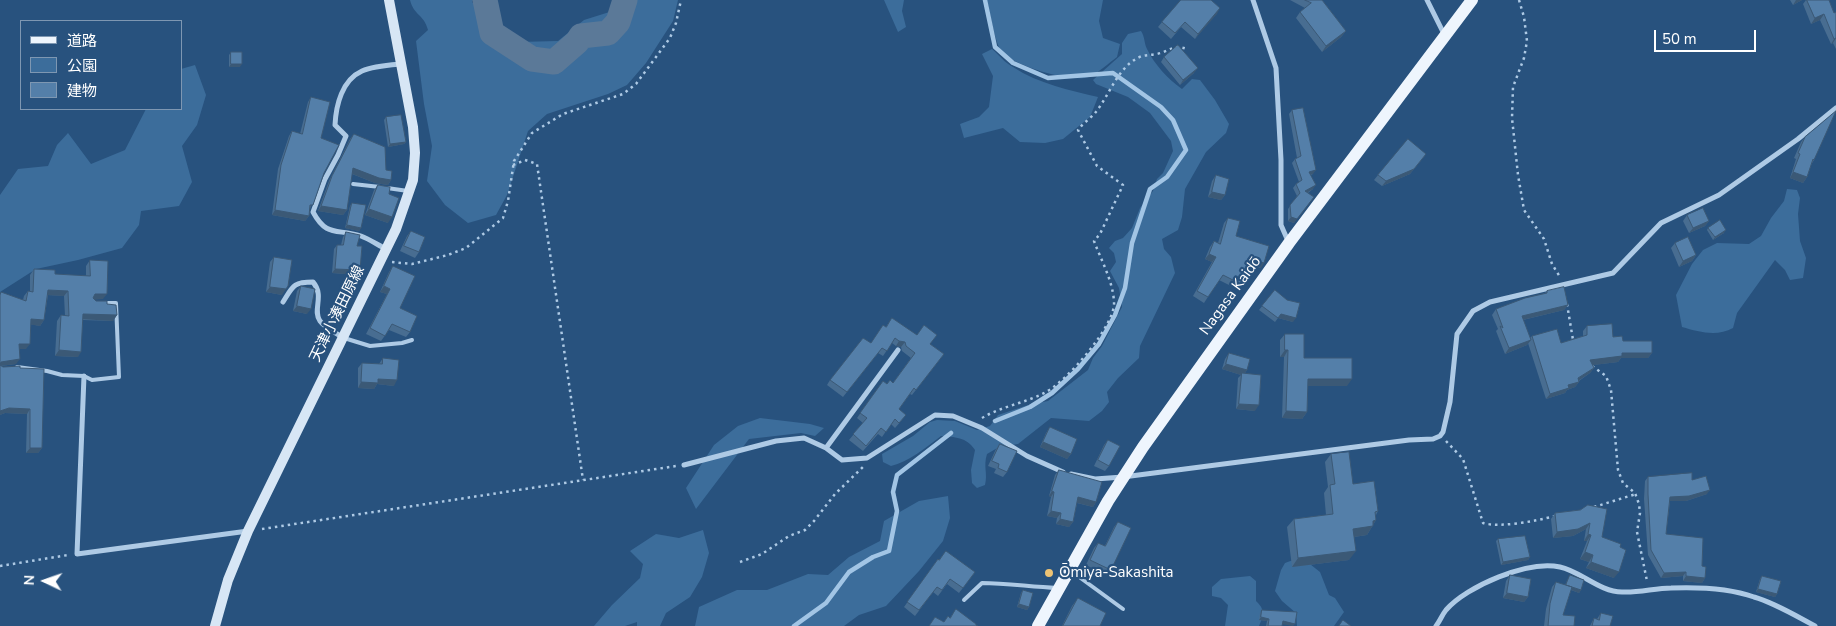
<!DOCTYPE html>
<meta charset="utf-8">
<style>
body{margin:0}
#map{position:relative;width:1836px;height:626px;overflow:hidden;background:#28527e;font-family:"Nunito Sans","Noto Sans JP",sans-serif}
canvas{display:block}
.legend{position:absolute;left:20px;top:20px;width:162px;height:90px;box-sizing:border-box;background:#28527e;border:1px solid #7e97b2;margin:0;padding:6px 9px;list-style:none;font-size:15px;color:#fff}
.legend li{display:flex;align-items:center;gap:10px;height:25px}
.legend b{width:25px;border:1px solid #7e97b2}
.north{position:absolute;left:20px;top:556px;width:50px;height:50px;-webkit-text-stroke:4px #28527e;paint-order:stroke;rotate:273deg;font-size:14px;font-weight:700;line-height:20px;text-align:center;color:#fff}
.north::after{content:'';display:block;margin:auto;width:18px;height:22px;background:#fff;clip-path:polygon(50% 0,100% 100%,50% 72%,0 100%)}
.scale{position:absolute;left:1654px;top:30px;width:102px;height:22px;box-sizing:border-box;border:2px solid #fff;border-top:0;padding-left:6px;font-size:15px;line-height:18px;white-space:nowrap;color:#fff;-webkit-text-stroke:4px #28527e;paint-order:stroke}
</style>
<div id="map">
<canvas width="1836" height="626"></canvas>
<ul class="legend">
<li><b style="height:6px;background:#eef5fd"></b>道路</li>
<li><b style="height:14px;background:#3c6d9b"></b>公園</li>
<li><b style="height:14px;background:#547fa9"></b>建物</li>
</ul>
<div class="north">N</div>
<div class="scale">50 m</div>
</div>
<script>
const g = document.querySelector('canvas').getContext('2d');
g.lineJoin = 'round';
function paint(path, color) {
  g.fillStyle = color;
  g.fill(path, 'evenodd');
}
function trace(path, color, width, dash) {
  g.strokeStyle = color;
  g.lineWidth = width;
  g.lineCap = dash ? 'butt' : 'round';
  g.setLineDash(dash || []);
  g.stroke(path);
}
function label(font, color, halo, rows, align = 'center') {
  g.font = font + ' "Nunito Sans","Noto Sans JP",sans-serif';
  g.lineWidth = 4.5;
  g.setLineDash([]);
  g.textBaseline = 'middle';
  g.strokeStyle = halo;
  g.fillStyle = color;
  for (const [text, x, y, turn = 0] of rows) {
    g.save();
    g.translate(x, y);
    g.rotate((+turn || 0) * Math.PI / 180);
    g.textAlign = isNaN(turn) ? turn : align;
    if (halo) g.strokeText(text, 0, 0);
    g.fillText(text, 0, 0);
    g.restore();
  }
}
paint(new Path2D(`
 M 410,0 L 473,0 L 472,2 L 503,34 L 518,42 L 558,41 L 584,20 L 619,9 L 619,0 L 678,0 L 673,21 L 646,63 L 627,85 L 608,94 L 547,114 L 528,131 L 507,195 L 496,215 L 468,223 L 445,205 L 427,181 L 432,146 L 424,104 L 416,41 L 428,30 C 424,14 414,16 410,0 Z
 M 884,0 L 904,0 L 902,11 L 906,27 L 898,32 Z
 M 987,0 L 1103,0 L 1099,21 L 1103,38 L 1120,44 L 1117,57 C 1109,63 1098,73 1089,77 C 1070,83 1015,66 1002,52 C 995,44 990,12 987,0 Z
 M 1141,31 C 1145,37 1144,43 1147,49 C 1154,64 1168,79 1182,89 L 1192,79 L 1200,80 L 1215,100 L 1229,124 L 1226,133 L 1206,152 L 1185,189 L 1182,217 L 1178,230 L 1162,239 L 1164,249 L 1171,257 L 1175,273 L 1140,346 L 1139,358 L 1118,378 L 1107,392 L 1109,402 L 1102,411 L 1089,421 L 1051,418 L 1018,444 L 999,447 L 987,454 C 983,467 988,473 985,485 L 977,488 L 972,483 L 971,470 L 975,450 C 967,437 954,437 941,436 C 927,447 908,462 891,466 L 883,462 L 882,454 L 913,436 L 930,422 L 937,420 L 955,421 L 977,430 L 990,426 L 998,415 L 1028,405 L 1048,401 L 1088,370 L 1093,358 L 1102,346 L 1122,307 L 1119,288 L 1110,271 L 1116,262 L 1114,253 L 1109,248 L 1115,241 L 1123,238 L 1132,228 L 1140,208 L 1153,191 L 1157,179 L 1163,173 L 1173,151 L 1171,141 L 1150,113 L 1128,97 L 1096,84 L 1093,80 L 1122,54 L 1122,43 L 1128,34 Z
 M 992,49 C 999,55 1005,63 1013,67 C 1039,84 1069,90 1098,97 L 1090,117 L 1063,139 L 1045,143 L 1020,142 L 1003,128 L 964,138 L 960,124 L 979,117 L 989,107 L 993,76 L 982,54 Z
 M 195,65 L 206,95 L 197,125 L 182,146 L 192,182 L 179,206 L 141,211 L 139,225 L 122,248 L 78,260 L 36,269 L 0,292 L 0,195 L 18,169 L 48,166 L 57,145 L 68,133 L 91,164 L 125,150 L 146,109 L 181,109 L 181,69 Z
 M 1787,189 L 1797,190 L 1800,198 L 1798,214 L 1800,241 L 1806,258 L 1803,278 L 1790,280 L 1785,270 L 1775,260 L 1737,313 L 1733,328 C 1717,337 1699,332 1682,327 L 1676,295 L 1692,264 L 1703,250 L 1717,243 L 1749,244 L 1761,236 L 1771,218 L 1784,201 Z
 M 760,418 L 810,424 L 824,428 L 815,436 L 801,433 L 749,439 L 696,509 L 686,488 L 714,445 L 738,426 Z
 M 948,496 L 950,518 L 943,541 L 919,571 L 886,606 L 859,615 L 844,626 L 695,626 L 699,607 L 737,590 L 767,590 L 808,574 L 828,575 L 849,557 L 880,541 L 884,521 L 919,501 Z
 M 703,530 L 709,553 L 702,577 L 690,597 L 666,613 L 660,626 L 637,626 L 637,622 L 625,626 L 594,626 L 612,605 L 640,578 L 643,564 L 630,551 L 656,534 L 679,538 Z
 M 1301,557 L 1320,572 L 1329,595 L 1335,598 L 1344,612 L 1334,626 L 1297,626 L 1296,613 L 1282,601 L 1275,591 L 1281,570 L 1285,563 Z
 M 1250,576 L 1256,581 L 1256,601 C 1265,609 1264,615 1259,626 L 1225,626 L 1228,605 L 1221,598 L 1212,596 L 1212,587 L 1221,579 Z`), '#3c6d9b');
trace(new Path2D(`
 M 985,0 L 995,47 L 1013,63 L 1048,78 L 1113,73 L 1161,107 L 1173,120 L 1186,150 L 1167,177 L 1150,189 L 1132,243 L 1125,288 L 1115,315 L 1099,344 L 1078,369 L 1052,393 L 1030,407 L 995,421
 M 794,626 L 826,603 L 849,572 L 873,557 L 889,551 L 897,511 L 893,492 L 897,475 L 951,433`), '#a2c5e5', 4.5);
trace(new Path2D(`
 M 485,0 L 492,33 L 532,59 L 554,62 L 577,42 L 581,36 L 608,33 L 618,22 L 625,0`), '#5b7998', 25);
trace(new Path2D(`
 M 1519,0 L 1524,17 L 1527,41 L 1524,58 L 1513,87 L 1512,118 L 1518,175 L 1524,210 L 1544,239 L 1552,264 L 1560,277
 M 513,165 L 525,160 L 537,164 L 583,480
 M 392,262 L 412,264 L 448,255 L 466,248 L 503,218 L 508,201 L 514,161 L 532,133 L 563,114 L 623,94 L 636,84 L 670,38 L 676,23 L 681,0
 M 1567,304 L 1573,340
 M 1592,366 L 1606,376 L 1611,390 L 1618,470 L 1623,483 L 1635,493 L 1639,504 L 1640,513 L 1637,532 L 1647,581
 M 982,418 C 1002,406 1026,403 1046,392 C 1066,382 1116,325 1114,302 C 1113,281 1101,260 1094,241 L 1100,234 L 1123,185 L 1097,166 L 1078,130 C 1083,123 1090,119 1095,113 C 1110,95 1118,65 1142,56 C 1147,55 1152,55 1157,54 C 1170,51 1173,44 1187,49
 M 1446,441 L 1463,459 L 1483,523 C 1500,528 1536,521 1555,516
 M 1594,507 L 1636,494
 M 262,529 L 676,466
 M 740,562 L 762,554 L 789,536 L 805,530 L 814,521 L 835,494 L 863,467
 M 0,566 L 68,555`), '#aecae5', 2.5, [2.5, 4]);
trace(new Path2D(`
 M 353,184 L 380,187
 M 387,188 L 408,191
 M 344,338 L 370,346 L 402,343 L 412,340
 M 17,367 L 47,371 L 62,375 L 84,376 L 92,380 L 119,377 L 116,303 L 104,303
 M 1071,571 L 1123,609
 M 964,600 L 982,583 C 1007,583 1031,587 1057,588`), '#aecae5', 4);
trace(new Path2D(`
 M 1253,0 L 1276,68 L 1281,160 L 1281,225 L 1288,241
 M 1427,0 L 1444,34
 M 386,249 C 378,245 369,239 361,236 C 337,228 327,238 313,212 L 325,179 L 338,155 L 346,136 L 335,125 C 336,105 342,80 362,71 C 373,66 389,65 401,64
 M 283,302 C 293,286 293,282 313,282 C 325,296 312,310 320,321 C 325,328 337,333 343,338
 M 84,376 L 77,554 L 248,531
 M 826,448 L 898,350
 M 684,465 L 776,441 L 804,438 L 826,448 L 842,460 L 867,458 L 935,415 L 953,416 L 982,428 L 1027,456 L 1063,472
 M 1071,474 L 1095,479 L 1123,477 L 1409,440 L 1433,439 L 1440,436 L 1443,432 L 1450,402 L 1457,334 L 1473,311 L 1490,302 L 1613,273 L 1661,223 L 1719,195 L 1798,139 L 1836,108
 M 1436,626 C 1440,621 1442,615 1446,610 C 1467,586 1528,560 1560,567 C 1580,571 1600,592 1622,592 C 1639,593 1655,588 1671,588 C 1698,587 1729,588 1754,597 C 1775,603 1796,616 1815,626`), '#aecae5', 5);
trace(new Path2D(`
 M 215,626 L 228,580 L 248,531 L 396,229 L 413,180 L 415,153 L 413,127 L 389,0`), '#d7e6f5', 10);
trace(new Path2D(`
 M 1038,626 L 1108,501 L 1143,447 L 1289,243 L 1472,0`), '#eef5fd', 12);
paint(new Path2D(`
 M 1290,0 L 1322,0 L 1346,31 L 1341,37 L 1322,52 L 1296,18 L 1300,12 L 1305,8 Z
 M 1790,0 L 1802,0 L 1793,5 Z
 M 1806,0 L 1829,0 L 1834,13 L 1836,12 L 1836,49 L 1833,43 L 1831,44 L 1820,20 L 1811,24 L 1803,4 Z
 M 1220,8 L 1195,39 L 1181,27 L 1171,39 L 1158,27 L 1162,22 Z
 M 231,52 L 240,67 L 229,67 L 229,55 Z
 M 1164,57 L 1194,73 L 1180,85 L 1161,62 Z
 M 311,97 L 321,138 L 324,173 L 310,209 L 309,216 L 305,221 L 272,215 L 278,169 L 289,136 L 292,131 L 300,134 L 308,102 Z
 M 1292,110 L 1313,174 L 1311,175 L 1313,189 L 1308,193 L 1294,223 L 1288,221 L 1288,209 L 1297,196 L 1293,188 L 1296,184 L 1299,182 L 1292,163 L 1295,159 L 1297,158 L 1289,114 Z
 M 386,117 L 406,142 L 404,144 L 388,147 L 384,120 Z
 M 354,134 L 386,170 L 391,180 L 388,185 L 375,183 L 352,174 L 347,210 L 343,215 L 318,211 L 329,181 L 350,139 Z
 M 1805,137 L 1814,160 L 1811,165 L 1807,177 L 1803,183 L 1790,178 L 1796,159 L 1794,158 L 1801,142 Z
 M 1426,154 L 1410,174 L 1382,186 L 1374,180 L 1378,175 Z
 M 1216,175 L 1225,195 L 1221,200 L 1208,197 L 1212,181 Z
 M 378,185 L 389,194 L 388,223 L 365,215 L 374,190 Z
 M 352,203 L 361,228 L 359,231 L 345,228 L 350,206 Z
 M 1687,215 L 1709,221 L 1705,226 L 1689,233 L 1683,221 Z
 M 1228,218 L 1236,236 L 1261,268 L 1253,266 L 1243,285 L 1239,290 L 1219,280 L 1204,303 L 1193,296 L 1212,262 L 1205,259 L 1210,247 L 1214,241 L 1218,243 L 1224,223 Z
 M 1708,228 L 1724,233 L 1713,240 L 1707,230 Z
 M 411,231 L 419,252 L 415,258 L 400,251 L 407,236 Z
 M 346,232 L 357,246 L 357,275 L 332,273 L 334,249 L 337,245 L 341,245 L 343,237 Z
 M 1675,243 L 1696,255 L 1692,261 L 1679,267 L 1671,248 Z
 M 274,257 L 282,295 L 266,292 L 270,262 Z
 M 90,260 L 103,299 L 94,299 L 96,301 L 107,304 L 117,315 L 113,321 L 83,320 L 78,357 L 55,356 L 57,321 L 61,315 L 65,316 L 64,296 L 48,295 L 44,320 L 40,326 L 30,324 L 26,349 L 19,349 L 16,364 L 1,366 L 3,367 L 20,368 L 42,448 L 38,453 L 26,453 L 27,414 L 5,413 L 0,415 L 0,294 L 1,292 L 23,300 L 24,296 L 28,291 L 30,291 L 30,275 L 34,269 L 55,274 L 86,276 L 86,266 Z
 M 393,266 L 400,308 L 410,332 L 406,337 L 389,330 L 381,341 L 366,334 L 387,294 L 380,292 L 389,272 Z
 M 301,286 L 307,314 L 293,311 L 297,291 Z
 M 1275,290 L 1293,322 L 1278,318 L 1275,322 L 1259,310 Z
 M 1547,291 L 1568,305 L 1564,310 L 1523,320 L 1530,338 L 1532,336 L 1561,343 L 1583,336 L 1583,331 L 1587,326 L 1652,353 L 1648,358 L 1621,358 L 1618,362 L 1593,365 L 1594,368 L 1590,373 L 1579,381 L 1579,382 L 1575,387 L 1567,390 L 1565,393 L 1546,399 L 1528,343 L 1527,345 L 1505,354 L 1496,331 L 1498,329 L 1492,315 L 1496,309 L 1545,293 Z
 M 886,327 L 930,344 L 944,354 L 912,395 L 910,394 L 899,409 L 902,420 L 895,428 L 891,424 L 882,437 L 878,434 L 863,451 L 849,440 L 863,423 L 857,418 L 883,381 L 887,384 L 893,383 L 911,358 L 902,351 L 901,347 L 896,346 L 892,343 L 883,356 L 878,353 L 843,397 L 827,385 L 830,380 L 871,343 Z
 M 1285,334 L 1304,358 L 1347,386 L 1308,386 L 1307,412 L 1302,419 L 1282,418 L 1284,357 L 1280,357 L 1280,340 Z
 M 1229,353 L 1247,370 L 1245,373 L 1255,411 L 1236,409 L 1238,378 L 1241,375 L 1222,369 L 1225,359 Z
 M 383,358 L 394,386 L 377,384 L 374,389 L 358,388 L 358,368 L 362,363 L 379,364 Z
 M 1050,427 L 1071,454 L 1067,459 L 1040,447 L 1046,433 Z
 M 1108,440 L 1109,466 L 1105,471 L 1094,466 L 1104,445 Z
 M 1000,444 L 1007,472 L 1003,477 L 994,473 L 996,469 L 988,466 L 996,449 Z
 M 1331,454 L 1353,484 L 1378,511 L 1376,515 L 1376,520 L 1367,535 L 1354,537 L 1349,560 L 1292,567 L 1287,527 L 1294,519 L 1326,515 L 1324,493 L 1328,487 L 1325,462 Z
 M 1059,470 L 1096,502 L 1093,507 L 1077,503 L 1073,522 L 1069,527 L 1056,524 L 1057,518 L 1047,516 L 1051,497 L 1049,496 L 1055,475 Z
 M 1648,477 L 1692,480 L 1707,494 L 1686,501 L 1670,501 L 1666,534 L 1702,566 L 1705,578 L 1702,583 L 1683,581 L 1683,576 L 1661,578 L 1648,555 L 1644,499 L 1645,481 Z
 M 1580,510 L 1602,537 L 1614,578 L 1586,568 L 1589,562 L 1580,559 L 1587,541 L 1584,541 L 1586,529 L 1573,536 L 1553,538 L 1551,519 L 1555,513 Z
 M 1118,522 L 1111,570 L 1108,576 L 1086,565 L 1094,548 L 1098,543 L 1105,546 L 1114,527 Z
 M 1498,539 L 1530,557 L 1528,560 L 1501,565 L 1496,541 Z
 M 938,559 L 975,572 L 959,593 L 947,584 L 938,596 L 933,592 L 915,616 L 904,607 Z
 M 1510,575 L 1528,597 L 1524,602 L 1503,598 L 1506,581 Z
 M 1570,575 L 1581,590 L 1579,593 L 1571,590 L 1563,615 L 1574,626 L 1544,626 L 1546,609 L 1552,587 L 1556,582 L 1565,585 Z
 M 1762,576 L 1777,594 L 1775,597 L 1756,592 L 1760,579 Z
 M 1023,590 L 1029,607 L 1027,610 L 1017,607 L 1021,593 Z
 M 1078,598 L 1100,626 L 1062,626 L 1072,606 Z
 M 1262,610 L 1282,624 L 1282,626 L 1266,626 L 1267,621 L 1259,620 L 1260,613 Z
 M 1601,613 L 1610,626 L 1590,626 L 1594,618 L 1597,619 Z`), '#486d91');
paint(new Path2D(`
 M 1796,0 L 1802,0 L 1793,5 Z
 M 1220,8 L 1217,14 L 1195,39 L 1198,34 Z
 M 1824,14 L 1820,20 L 1811,24 L 1815,18 Z
 M 1346,31 L 1341,37 L 1322,52 L 1326,46 Z
 M 1836,38 L 1833,43 L 1831,44 L 1834,39 Z
 M 231,64 L 242,64 L 240,67 L 229,67 Z
 M 1198,68 L 1194,73 L 1180,85 L 1183,80 Z
 M 406,142 L 404,144 L 388,147 L 390,144 Z
 M 1426,154 L 1410,174 L 1382,186 L 1386,181 Z
 M 353,168 L 391,180 L 388,185 L 375,183 L 350,173 Z
 M 1316,170 L 1313,174 L 1306,176 L 1309,172 Z
 M 1793,172 L 1807,177 L 1803,183 L 1790,178 Z
 M 1316,185 L 1313,189 L 1303,195 L 1305,191 Z
 M 1212,192 L 1225,195 L 1221,200 L 1208,197 Z
 M 1314,197 L 1294,223 L 1288,221 L 1291,217 Z
 M 321,206 L 347,210 L 343,215 L 318,211 Z
 M 369,209 L 392,217 L 388,223 L 365,215 Z
 M 275,210 L 309,216 L 305,221 L 272,215 Z
 M 1709,221 L 1705,226 L 1689,233 L 1693,228 Z
 M 347,225 L 361,228 L 359,231 L 345,228 Z
 M 1726,230 L 1724,233 L 1713,240 L 1715,237 Z
 M 1209,254 L 1216,257 L 1212,262 L 1205,259 Z
 M 1696,255 L 1692,261 L 1679,267 L 1683,261 Z
 M 1255,260 L 1264,263 L 1261,268 L 1252,265 Z
 M 335,269 L 360,270 L 357,275 L 332,273 Z
 M 384,286 L 390,289 L 387,294 L 380,292 Z
 M 270,287 L 286,289 L 282,295 L 266,292 Z
 M 48,290 L 68,291 L 64,296 L 45,295 Z
 M 95,294 L 107,294 L 103,299 L 92,300 Z
 M 1568,305 L 1564,310 L 1518,321 L 1522,316 Z
 M 297,306 L 311,309 L 307,314 L 293,311 Z
 M 83,314 L 117,315 L 113,321 L 80,319 Z
 M 1281,314 L 1296,318 L 1293,322 L 1278,318 L 1275,322 Z
 M 31,319 L 44,320 L 40,326 L 27,324 Z
 M 1531,340 L 1527,345 L 1505,354 L 1509,348 Z
 M 899,341 L 905,342 L 901,347 L 896,346 Z
 M 19,344 L 30,344 L 26,349 L 15,349 Z
 M 59,350 L 81,352 L 78,357 L 55,356 Z
 M 1285,350 L 1288,350 L 1284,357 L 1280,357 Z
 M 1622,353 L 1652,353 L 1648,358 L 1621,358 L 1618,362 L 1586,366 L 1590,360 Z
 M 20,359 L 16,364 L 0,366 L 1,362 Z
 M 1226,364 L 1247,370 L 1243,376 L 1242,373 L 1241,375 L 1222,369 Z
 M 1594,368 L 1590,373 L 1575,383 L 1579,382 L 1575,387 L 1567,390 L 1565,393 L 1546,399 L 1550,394 L 1568,385 Z
 M 378,379 L 397,380 L 394,386 L 377,384 L 374,389 L 358,388 L 361,382 Z
 M 1308,379 L 1352,379 L 1347,386 L 1304,386 Z
 M 1239,404 L 1259,405 L 1255,411 L 1236,409 Z
 M 9,408 L 30,409 L 27,414 L 5,413 L 0,415 L 0,411 Z
 M 1286,411 L 1307,412 L 1302,419 L 1282,418 Z
 M 1043,442 L 1071,454 L 1067,459 L 1040,447 Z
 M 30,448 L 42,448 L 38,453 L 26,453 Z
 M 1710,490 L 1707,494 L 1686,501 L 1667,501 L 1670,497 Z
 M 1052,491 L 1054,492 L 1051,497 L 1049,496 Z
 M 1078,497 L 1096,502 L 1093,507 L 1074,502 Z
 M 1051,511 L 1061,513 L 1057,518 L 1047,516 Z
 M 1060,519 L 1073,522 L 1069,527 L 1056,524 Z
 M 1376,520 L 1367,535 L 1347,538 L 1353,529 L 1373,521 Z
 M 1590,523 L 1586,529 L 1573,536 L 1553,538 L 1557,532 Z
 M 1588,534 L 1591,535 L 1587,541 L 1584,541 Z
 M 1356,551 L 1349,560 L 1292,567 L 1298,558 Z
 M 1585,552 L 1593,555 L 1589,562 L 1580,559 Z
 M 1530,557 L 1528,560 L 1501,565 L 1503,562 Z
 M 1591,562 L 1619,572 L 1614,578 L 1586,568 Z
 M 1686,572 L 1683,576 L 1661,578 L 1664,573 Z
 M 1686,576 L 1705,578 L 1702,583 L 1683,581 Z
 M 1566,585 L 1581,590 L 1579,593 L 1564,587 Z
 M 1758,589 L 1777,594 L 1775,597 L 1756,592 Z
 M 1507,593 L 1528,597 L 1524,602 L 1503,598 Z
 M 1019,604 L 1029,607 L 1027,610 L 1017,607 Z
 M 1261,617 L 1269,619 L 1267,621 L 1259,620 Z
 M 1283,621 L 1295,624 L 1293,626 L 1281,624 Z`), '#3b5976');
const building = new Path2D(`
 M 1181,0 L 1211,0 L 1220,8 L 1198,34 L 1185,22 L 1175,33 L 1162,22 Z
 M 1305,0 L 1322,0 L 1346,31 L 1326,46 L 1300,12 L 1311,3 Z
 M 1807,0 L 1829,0 L 1834,13 L 1836,12 L 1836,38 L 1834,39 L 1824,14 L 1815,18 Z
 M 1178,45 L 1198,68 L 1183,80 L 1164,57 Z
 M 231,52 L 242,52 L 242,64 L 231,64 Z
 M 311,97 L 330,102 L 321,138 L 339,145 L 324,173 L 313,205 L 310,205 L 309,216 L 275,210 L 281,165 L 292,131 L 302,134 Z
 M 1303,108 L 1316,170 L 1309,172 L 1316,185 L 1305,191 L 1314,197 L 1297,219 L 1291,217 L 1290,205 L 1300,193 L 1296,184 L 1302,180 L 1295,159 L 1301,156 L 1292,110 Z
 M 1836,111 L 1814,160 L 1813,159 L 1807,177 L 1793,172 L 1800,154 L 1798,153 L 1805,137 Z
 M 401,115 L 406,142 L 390,144 L 386,117 Z
 M 354,134 L 385,147 L 386,170 L 392,171 L 391,180 L 379,178 L 353,168 L 347,210 L 321,206 L 332,176 Z
 M 1408,139 L 1426,154 L 1414,169 L 1386,181 L 1378,175 Z
 M 1216,175 L 1229,179 L 1225,195 L 1212,192 Z
 M 378,185 L 390,187 L 389,194 L 399,198 L 392,217 L 369,209 Z
 M 352,203 L 366,205 L 361,228 L 347,225 Z
 M 1703,208 L 1709,221 L 1693,228 L 1687,215 Z
 M 1228,218 L 1240,221 L 1236,236 L 1269,246 L 1264,263 L 1255,260 L 1243,285 L 1223,275 L 1208,297 L 1197,291 L 1216,257 L 1209,254 L 1214,241 L 1220,244 Z
 M 1720,220 L 1726,230 L 1715,237 L 1708,228 Z
 M 411,231 L 425,237 L 419,252 L 404,246 Z
 M 346,232 L 360,235 L 357,246 L 362,246 L 360,270 L 335,269 L 337,245 L 343,245 Z
 M 1688,237 L 1696,255 L 1683,261 L 1675,243 Z
 M 274,257 L 292,260 L 288,286 L 286,289 L 270,287 Z
 M 90,260 L 108,261 L 107,294 L 95,294 L 93,298 L 96,301 L 107,301 L 107,304 L 116,305 L 117,315 L 83,314 L 81,352 L 59,350 L 61,315 L 69,316 L 68,291 L 48,290 L 44,320 L 31,319 L 30,344 L 19,344 L 20,359 L 1,362 L 0,365 L 3,367 L 20,366 L 20,368 L 44,369 L 42,448 L 30,448 L 30,409 L 9,408 L 0,411 L 0,295 L 1,292 L 26,301 L 28,291 L 33,292 L 34,269 L 55,270 L 55,274 L 90,276 Z
 M 393,266 L 415,276 L 400,308 L 417,316 L 410,332 L 392,324 L 385,336 L 370,328 L 390,289 L 384,286 Z
 M 301,286 L 315,289 L 311,309 L 297,306 Z
 M 1564,287 L 1568,305 L 1522,316 L 1531,340 L 1509,348 L 1500,326 L 1503,328 L 1496,309 L 1525,298 L 1547,293 L 1547,291 Z
 M 1275,290 L 1287,300 L 1300,303 L 1296,318 L 1281,314 L 1278,318 L 1262,306 Z
 M 892,318 L 917,335 L 924,325 L 937,335 L 930,344 L 944,354 L 916,390 L 914,388 L 899,409 L 906,415 L 899,423 L 895,419 L 886,432 L 881,428 L 866,446 L 853,434 L 867,418 L 860,413 L 883,381 L 887,384 L 890,380 L 893,383 L 915,353 L 906,346 L 905,342 L 899,341 L 895,338 L 887,351 L 882,348 L 847,392 L 830,380 L 863,338 L 871,343 L 883,325 L 886,327 Z
 M 1612,324 L 1613,337 L 1622,336 L 1623,341 L 1652,341 L 1652,353 L 1622,353 L 1622,356 L 1590,360 L 1594,368 L 1578,378 L 1579,382 L 1568,385 L 1569,388 L 1550,394 L 1532,336 L 1557,329 L 1561,343 L 1587,335 L 1587,326 Z
 M 1285,334 L 1304,334 L 1304,358 L 1352,358 L 1352,379 L 1308,379 L 1307,412 L 1286,411 L 1288,350 L 1285,350 Z
 M 1229,353 L 1250,359 L 1247,370 L 1226,364 Z
 M 383,358 L 399,360 L 397,380 L 378,379 L 378,383 L 361,382 L 362,363 L 382,364 Z
 M 1242,373 L 1261,375 L 1259,405 L 1239,404 Z
 M 1050,427 L 1077,439 L 1071,454 L 1043,442 Z
 M 1108,440 L 1120,446 L 1109,466 L 1098,460 Z
 M 1000,444 L 1017,451 L 1007,472 L 998,468 L 999,464 L 992,461 Z
 M 1349,452 L 1353,484 L 1374,481 L 1378,511 L 1375,512 L 1376,520 L 1373,521 L 1373,526 L 1353,529 L 1356,551 L 1298,558 L 1294,519 L 1333,514 L 1330,485 L 1335,484 L 1331,454 Z
 M 1059,470 L 1102,482 L 1096,502 L 1078,497 L 1073,522 L 1060,519 L 1061,513 L 1051,511 L 1054,492 L 1052,491 Z
 M 1692,473 L 1692,480 L 1706,476 L 1710,490 L 1689,496 L 1670,497 L 1666,534 L 1703,538 L 1702,566 L 1706,567 L 1705,578 L 1686,576 L 1686,572 L 1664,573 L 1651,550 L 1648,494 L 1648,477 Z
 M 1588,505 L 1607,509 L 1602,537 L 1621,544 L 1620,547 L 1626,550 L 1619,572 L 1591,562 L 1593,555 L 1585,552 L 1591,535 L 1588,534 L 1590,523 L 1578,529 L 1557,532 L 1555,513 L 1580,510 Z
 M 1118,522 L 1131,528 L 1111,570 L 1090,560 L 1098,543 L 1105,546 Z
 M 1525,536 L 1530,557 L 1503,562 L 1498,539 Z
 M 946,551 L 975,572 L 963,588 L 950,579 L 942,590 L 937,587 L 919,610 L 907,602 L 938,559 L 939,560 Z
 M 1510,575 L 1531,579 L 1528,597 L 1507,593 Z
 M 1570,575 L 1584,580 L 1581,590 L 1566,585 Z
 M 1762,576 L 1781,581 L 1777,594 L 1758,589 Z
 M 1556,582 L 1572,587 L 1563,615 L 1575,616 L 1574,626 L 1548,626 L 1550,604 Z
 M 1023,590 L 1033,593 L 1029,607 L 1019,604 Z
 M 1078,598 L 1106,613 L 1100,626 L 1063,626 Z
 M 956,609 L 976,624 L 976,625 L 978,626 L 929,626 L 935,617 L 944,622 L 948,616 L 950,618 Z
 M 1262,610 L 1297,612 L 1295,624 L 1283,621 L 1282,626 L 1268,626 L 1269,619 L 1261,617 Z
 M 1601,613 L 1613,616 L 1610,626 L 1592,626 L 1594,618 L 1599,620 Z
 M 1343,620 L 1351,626 L 1339,626 Z`);
paint(building, '#547fa9');
trace(building, '#3b5976', 1);
for (const [x, y, r, color] of [
 [1049,573,5,"#edc374"]
]) {
  const dot = new Path2D();
  dot.arc(x, y, r, 0, 2 * Math.PI);
  g.fillStyle = color;
  g.fill(dot);
  trace(dot, '#28527e', 2);
}
label('15px', '#fff', '#28527e', [
 ["Nagasa Kaidō",1231,296,-54],
 ["天津小湊田原線",338,314,-64]
]);
label('15px', '#fff', '#28527e', [
 ["Ōmiya-Sakashita",1059,573]
], 'left');
</script>
